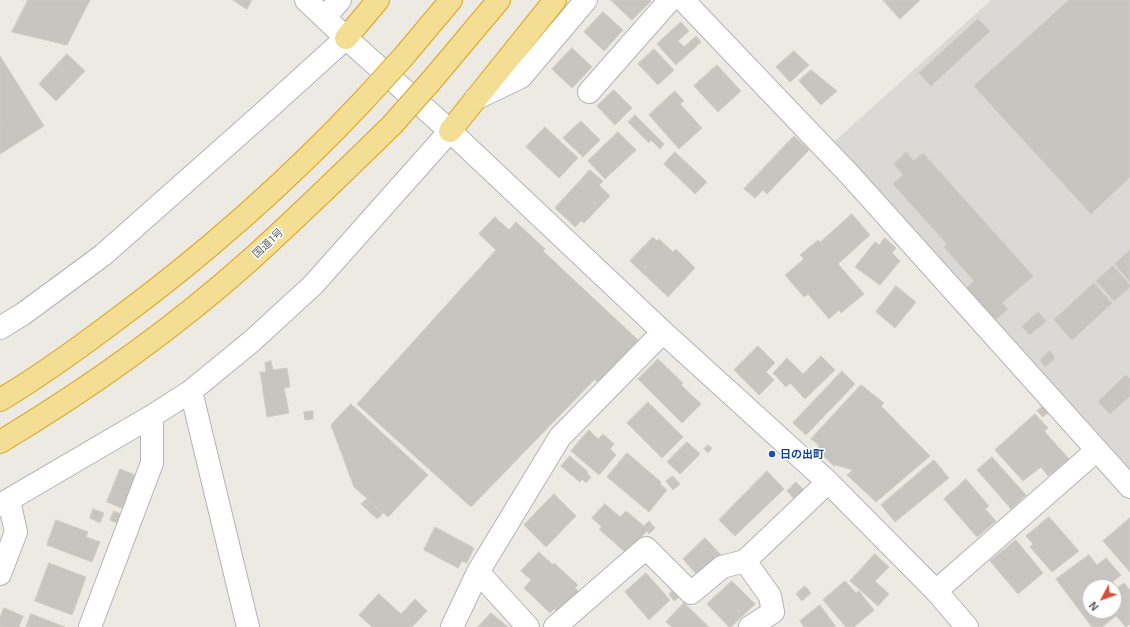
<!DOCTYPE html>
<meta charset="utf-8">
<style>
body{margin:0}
#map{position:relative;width:1130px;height:627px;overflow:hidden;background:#eceae3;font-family:"Exo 2",sans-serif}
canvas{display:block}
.north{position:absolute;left:1082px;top:579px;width:40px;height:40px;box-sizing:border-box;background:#fff;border:1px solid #bdbfc0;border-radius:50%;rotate:229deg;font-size:11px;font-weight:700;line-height:16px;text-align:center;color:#5b5e62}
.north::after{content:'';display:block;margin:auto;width:14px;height:18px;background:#d84e3c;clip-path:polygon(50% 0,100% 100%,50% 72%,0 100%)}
</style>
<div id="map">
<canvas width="1130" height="627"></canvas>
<div class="north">N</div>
</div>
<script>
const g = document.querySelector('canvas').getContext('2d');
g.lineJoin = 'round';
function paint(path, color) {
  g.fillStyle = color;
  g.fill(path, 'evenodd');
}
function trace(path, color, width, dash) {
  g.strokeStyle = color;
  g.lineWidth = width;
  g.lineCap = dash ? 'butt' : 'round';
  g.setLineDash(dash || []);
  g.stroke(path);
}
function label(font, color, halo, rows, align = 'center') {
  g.font = font + ' "Exo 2","Noto Sans JP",sans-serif';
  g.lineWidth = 3;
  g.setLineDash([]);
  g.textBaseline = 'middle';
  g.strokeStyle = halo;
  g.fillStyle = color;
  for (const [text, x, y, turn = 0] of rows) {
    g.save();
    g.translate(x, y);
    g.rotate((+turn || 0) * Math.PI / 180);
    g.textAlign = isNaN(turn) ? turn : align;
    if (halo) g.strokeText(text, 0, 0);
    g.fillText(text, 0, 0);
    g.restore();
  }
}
paint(new Path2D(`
 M 991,0 L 1130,0 L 1130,469 L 834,142 Z`), '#dbd9d5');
const building = new Path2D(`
 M 28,0 L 90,0 L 67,45 L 12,32 Z
 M 233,0 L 252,0 L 247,9 Z
 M 611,0 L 650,0 L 651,1 L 632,20 Z
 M 883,0 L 920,0 L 900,19 Z
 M 1069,0 L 1130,0 L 1130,177 L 1091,214 L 974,86 Z
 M 603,12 L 623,30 L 604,51 L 584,32 Z
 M 978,19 L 990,31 L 931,86 L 919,73 Z
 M 681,22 L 689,31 L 678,41 L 684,47 L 696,36 L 701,42 L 676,65 L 657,44 Z
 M 572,48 L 592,67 L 572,88 L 552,69 Z
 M 654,49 L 674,70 L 658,85 L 638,64 Z
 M 794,51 L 809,65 L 790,82 L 776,67 Z
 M 67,54 L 85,71 L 56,101 L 39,84 Z
 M 0,56 L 44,126 L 0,154 Z
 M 717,65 L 741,91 L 718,112 L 694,86 Z
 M 811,70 L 837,91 L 821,105 L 799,81 Z
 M 614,90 L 632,108 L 615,125 L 597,106 Z
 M 675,91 L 684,101 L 680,104 L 702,128 L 679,149 L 649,115 Z
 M 635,115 L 664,144 L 660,149 L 651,140 L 649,143 L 628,122 Z
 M 581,121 L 600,140 L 583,157 L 563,138 Z
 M 545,127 L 578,158 L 559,178 L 526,147 Z
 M 618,132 L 636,150 L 605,179 L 588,161 Z
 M 794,136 L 809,150 L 767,194 L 763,190 L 755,198 L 744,189 Z
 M 675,152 L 707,182 L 695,194 L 664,164 Z
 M 906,152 L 914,161 L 923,153 L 1033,276 L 1002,303 L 1008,309 L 994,321 L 966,289 L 974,281 L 944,247 L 947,244 L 893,184 L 903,175 L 894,164 Z
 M 590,170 L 603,181 L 599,185 L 610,196 L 584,223 L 581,221 L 575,227 L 555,208 Z
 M 852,214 L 870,235 L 838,264 L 864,294 L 841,313 L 839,310 L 829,319 L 808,294 L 804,297 L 785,275 L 804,259 L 800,255 L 818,240 L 820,242 Z
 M 495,217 L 509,230 L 516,222 L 545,249 L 543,251 L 638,340 L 598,383 L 595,379 L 471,507 L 357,404 L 496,250 L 479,234 Z
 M 653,237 L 657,241 L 659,239 L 673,252 L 676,249 L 695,268 L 668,297 L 630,261 Z
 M 885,238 L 896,248 L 892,253 L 900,261 L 880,285 L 855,267 L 875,242 L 879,245 Z
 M 1130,250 L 1130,282 L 1115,264 Z
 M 1113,266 L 1130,285 L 1130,287 L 1114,301 L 1096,281 Z
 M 1094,283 L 1112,303 L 1072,340 L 1054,320 Z
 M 896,286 L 916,302 L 895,328 L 876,312 Z
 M 1038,312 L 1046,321 L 1030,335 L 1022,327 Z
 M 758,346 L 775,363 L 766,372 L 774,380 L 759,395 L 734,370 Z
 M 1050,351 L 1055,358 L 1045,367 L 1040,360 Z
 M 821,356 L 835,370 L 805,399 L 790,383 L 786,387 L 773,373 L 787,358 L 803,374 Z
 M 658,359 L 683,383 L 681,385 L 701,404 L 682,423 L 638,379 Z
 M 271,361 L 273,370 L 287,368 L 290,387 L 284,388 L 289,413 L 267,417 L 260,372 L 266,372 L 265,363 Z
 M 842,371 L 855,384 L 806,435 L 793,423 Z
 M 1126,375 L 1130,379 L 1130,396 L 1110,414 L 1098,402 Z
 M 861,385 L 884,403 L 881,406 L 930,456 L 876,502 L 847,475 L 853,470 L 835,465 L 834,466 L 816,449 L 819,445 L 811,439 Z
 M 648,402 L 683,437 L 662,458 L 627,423 Z
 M 351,404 L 428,475 L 388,517 L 354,487 L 331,425 Z
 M 1042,407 L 1048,413 L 1043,417 L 1037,411 Z
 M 313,411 L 313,419 L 305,420 L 304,412 Z
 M 1035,414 L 1048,428 L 1044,431 L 1069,459 L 1048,476 L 1041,467 L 1023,481 L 995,450 Z
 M 589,430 L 598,439 L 603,434 L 614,444 L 610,449 L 616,455 L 599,475 L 571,451 Z
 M 687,442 L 700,454 L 680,474 L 667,462 Z
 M 708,445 L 712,448 L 708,453 L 704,449 Z
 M 627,453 L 661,482 L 660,484 L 667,490 L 649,512 L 607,477 Z
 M 570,456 L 588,472 L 587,473 L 591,477 L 586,483 L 582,479 L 580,482 L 561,466 Z
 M 992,457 L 1026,495 L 1011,509 L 977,470 Z
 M 934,460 L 949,478 L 895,522 L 881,505 Z
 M 120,469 L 137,476 L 124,509 L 107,502 Z
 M 767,471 L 784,489 L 735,536 L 719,520 Z
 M 673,476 L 680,484 L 673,490 L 666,481 Z
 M 966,479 L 989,506 L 985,509 L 996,521 L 977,537 L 944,499 Z
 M 796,482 L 805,491 L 795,500 L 787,491 Z
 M 554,494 L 576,516 L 546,547 L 524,525 Z
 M 367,499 L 383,513 L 377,519 L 361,504 Z
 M 605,504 L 620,517 L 626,511 L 644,526 L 649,521 L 655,528 L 649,534 L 647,531 L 626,553 L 599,529 L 602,527 L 592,518 Z
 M 93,509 L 104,513 L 100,523 L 90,518 Z
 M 114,511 L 121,514 L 117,523 L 110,520 Z
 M 1049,517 L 1079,551 L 1052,572 L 1030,547 L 1033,544 L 1026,536 Z
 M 1130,518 L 1130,572 L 1103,541 Z
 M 56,520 L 88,532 L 86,537 L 100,542 L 92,562 L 47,545 Z
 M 435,527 L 474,548 L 467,563 L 462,561 L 458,568 L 424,550 Z
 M 705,538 L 722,556 L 699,577 L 683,559 Z
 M 1016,540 L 1043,573 L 1018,594 L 990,561 Z
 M 539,552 L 553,565 L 554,563 L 578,585 L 575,588 L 580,592 L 560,614 L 554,609 L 550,613 L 524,588 L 531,580 L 521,571 Z
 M 875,554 L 889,567 L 875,581 L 889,594 L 878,606 L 850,581 Z
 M 1089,555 L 1097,565 L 1106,558 L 1121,575 L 1109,585 L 1105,579 L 1100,583 L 1103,587 L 1090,587 L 1090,611 L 1114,611 L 1114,590 L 1124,583 L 1130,590 L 1130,624 L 1126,627 L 1116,616 L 1102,627 L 1092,627 L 1056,579 Z
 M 49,563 L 86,577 L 72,615 L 35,601 Z
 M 646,573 L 670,600 L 649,620 L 625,592 Z
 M 732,581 L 755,604 L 731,627 L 729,627 L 707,604 Z
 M 845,581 L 856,593 L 859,591 L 874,610 L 854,627 L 846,627 L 823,600 Z
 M 805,586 L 811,593 L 802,601 L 796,594 Z
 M 675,589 L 681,596 L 674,601 L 669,594 Z
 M 379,594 L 401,614 L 415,599 L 427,611 L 412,627 L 372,627 L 359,615 Z
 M 684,603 L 709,627 L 672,627 L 666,622 Z
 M 820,605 L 836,627 L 804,627 L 800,621 Z
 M 4,608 L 23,616 L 19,627 L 0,627 L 0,618 Z
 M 491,613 L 508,627 L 478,627 Z
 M 31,614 L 65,627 L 26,627 Z`);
paint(building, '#c8c5c0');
trace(building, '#d0ccc1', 1);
const minor = new Path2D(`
 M 306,0 L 346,38 L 450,131 L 663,332 L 828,482 L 936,591 L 967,627
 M 683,0 L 850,175 L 1130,487
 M 325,17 L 340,0
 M 589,92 L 670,0
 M 475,99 L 521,77 L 586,0
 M 0,328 L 23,314 L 103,255 L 261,115 L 346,38
 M 191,391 L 248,627
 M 0,505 L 152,416 L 191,391 L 252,341 L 313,285 L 450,131
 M 745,561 L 828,482
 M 478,572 L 528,627
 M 0,574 L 16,532 L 9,501
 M 936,591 L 1097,450
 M 90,627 L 152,463 L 152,416
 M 452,627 L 478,572 L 560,437 L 663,332
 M 555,627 L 646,548 L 691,593 L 722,567 L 745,561 L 770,596 L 773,612 L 750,627`);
const highway = new Path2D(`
 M 346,38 L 378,0
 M 404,56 L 451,0
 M 431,81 L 499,0
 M 450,131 L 555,0
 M 0,400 C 39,377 76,350 112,323 C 203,256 287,182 364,100
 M 0,442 C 88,389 173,329 249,261 C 298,217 345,171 392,125`);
trace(minor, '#b0b3b7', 24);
trace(highway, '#daa315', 24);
trace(minor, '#fff', 22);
trace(highway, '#f3de93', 22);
const highwayBridge = new Path2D(`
 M 364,100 L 404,56
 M 392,125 L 431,81`);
trace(highwayBridge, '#daa315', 24, []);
trace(highwayBridge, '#f3de93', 22);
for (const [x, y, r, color] of [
 [772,454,4,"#1a4fb4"]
]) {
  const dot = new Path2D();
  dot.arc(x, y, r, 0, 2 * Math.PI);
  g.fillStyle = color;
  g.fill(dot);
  trace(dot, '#fff', 1.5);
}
label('11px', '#5b5e62', '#fff', [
 ["国道1号",268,243,-43]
]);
label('bold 11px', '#164399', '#fff', [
 ["日の出町",780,454]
], 'left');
</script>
